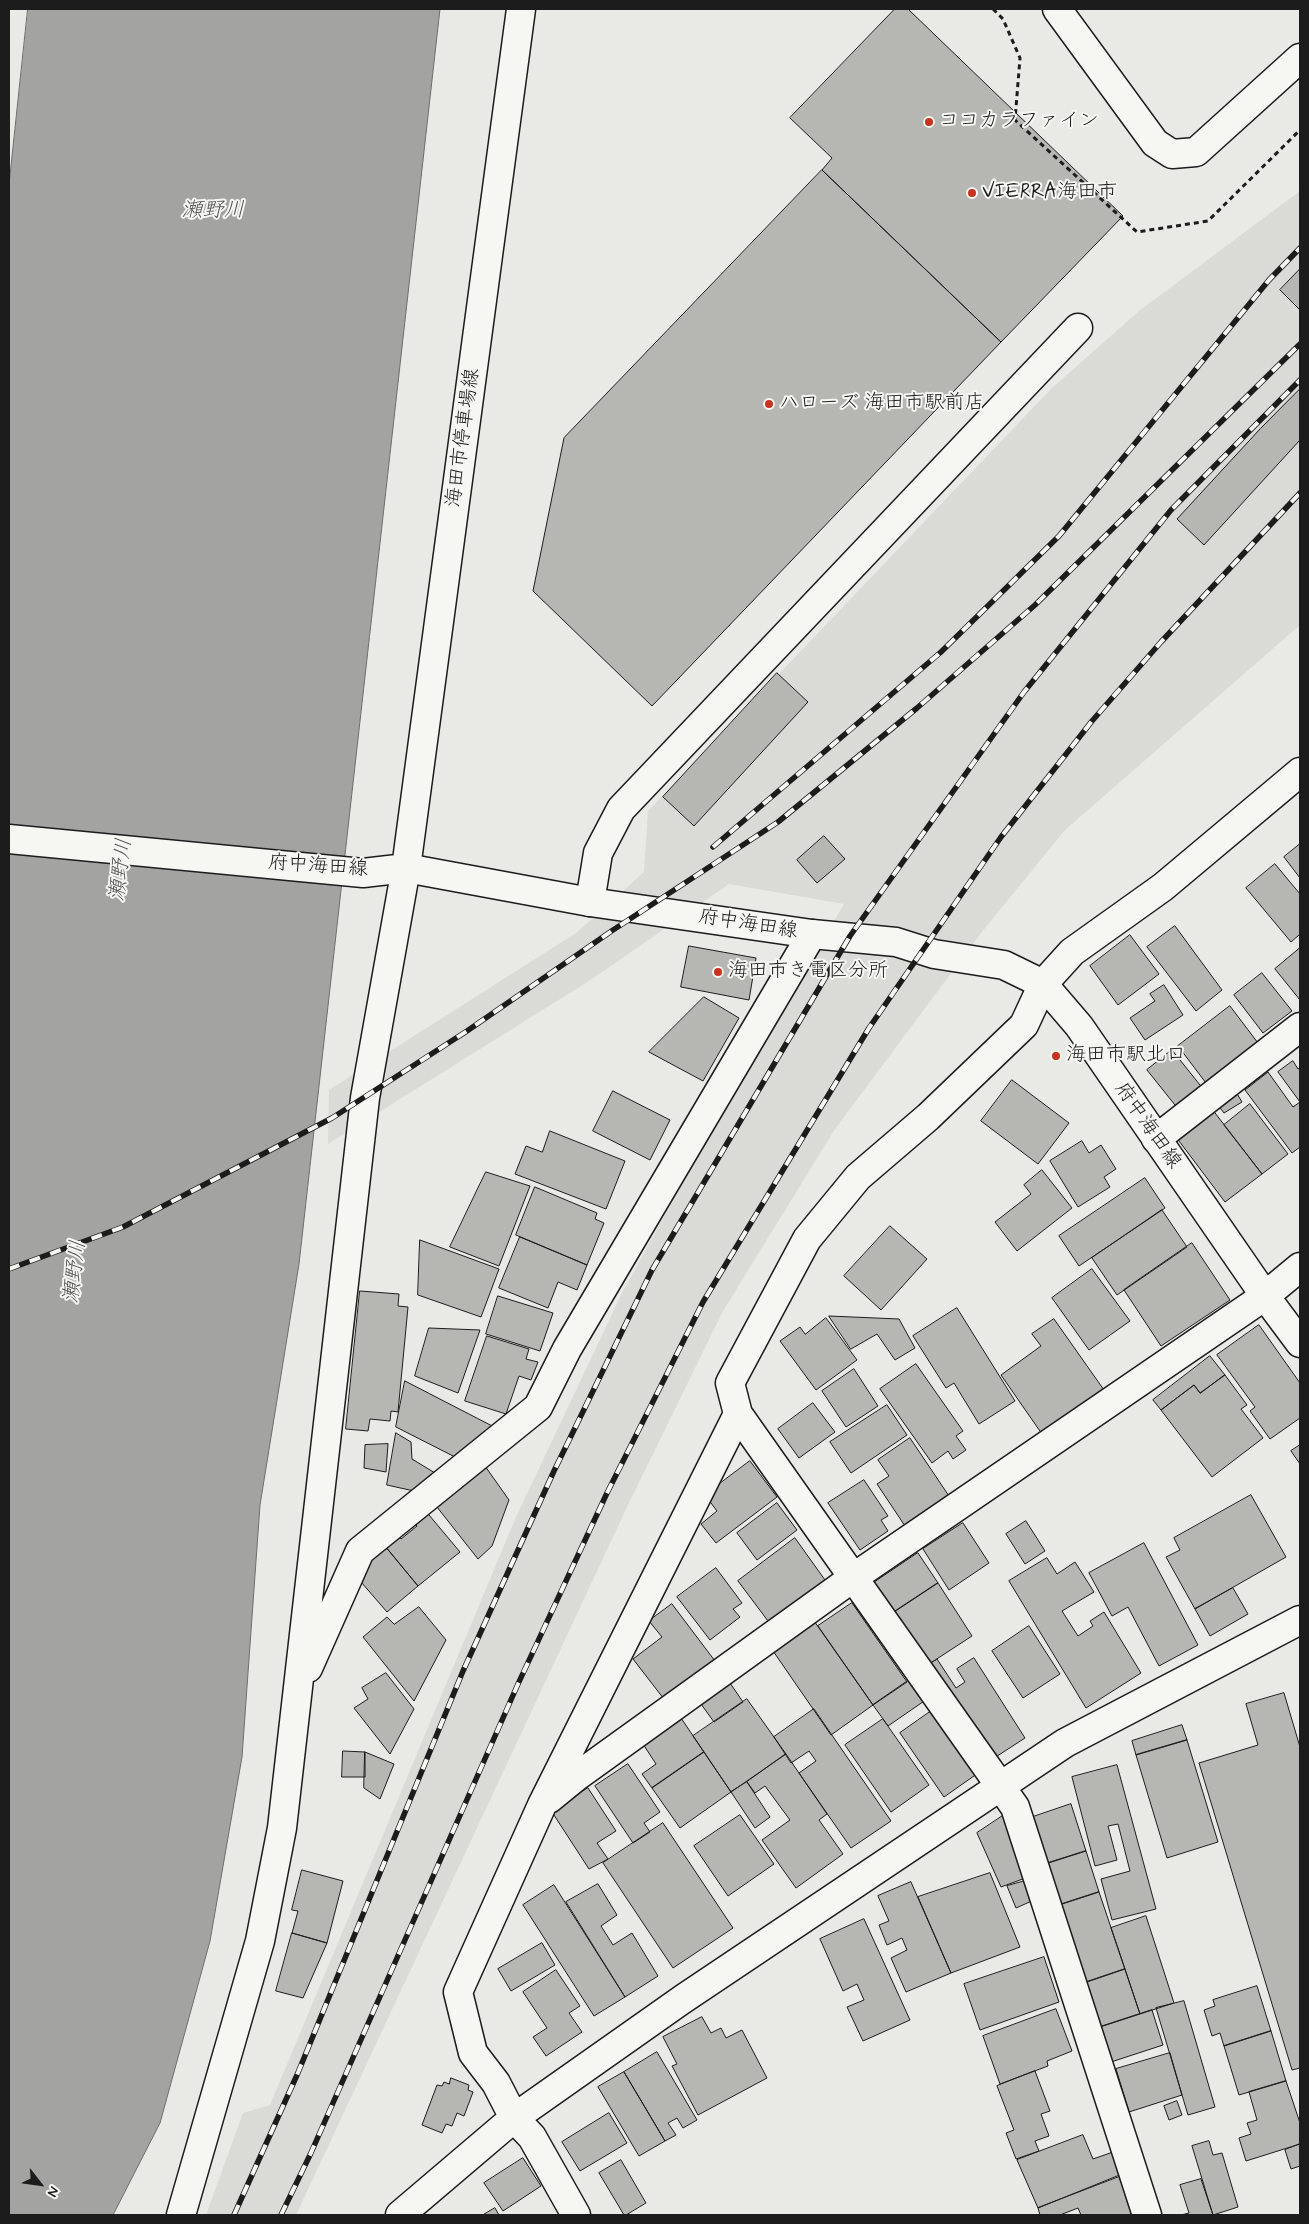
<!DOCTYPE html>
<meta charset="utf-8">
<style>
body{margin:0}
#map{position:relative;width:1309px;height:2224px;overflow:hidden;background:#e9e9e5;font-family:Mynerve,sans-serif}
canvas{display:block}
.frame{position:absolute;inset:0;border:10px solid #1c1c1c;pointer-events:none}
.north{position:absolute;left:15px;top:2159px;width:50px;height:50px;-webkit-text-stroke:4px #f6f6f2;paint-order:stroke;rotate:120deg;font-size:14px;font-weight:700;line-height:20px;text-align:center;color:#1c1c1c}
.north::after{content:'';display:block;margin:auto;width:18px;height:22px;background:#1c1c1c;clip-path:polygon(50% 0,100% 100%,50% 72%,0 100%)}
</style>
<div id="map">
<canvas width="1309" height="2224"></canvas>
<div class="frame"></div>
<div class="north">N</div>
</div>
<script>
const g = document.querySelector('canvas').getContext('2d');
g.lineJoin = 'round';
function paint(path, color) {
  g.fillStyle = color;
  g.fill(path, 'evenodd');
}
function trace(path, color, width, dash) {
  g.strokeStyle = color;
  g.lineWidth = width;
  g.lineCap = dash ? 'butt' : 'round';
  g.setLineDash(dash || []);
  g.stroke(path);
}
function label(font, color, halo, rows, align = 'center') {
  g.font = font + ' Mynerve,"Klee One",sans-serif';
  g.lineWidth = 4;
  g.setLineDash([]);
  g.textBaseline = 'middle';
  g.strokeStyle = halo;
  g.fillStyle = color;
  for (const [text, x, y, turn = 0] of rows) {
    g.save();
    g.translate(x, y);
    g.rotate((+turn || 0) * Math.PI / 180);
    g.textAlign = isNaN(turn) ? turn : align;
    if (halo) g.strokeText(text, 0, 0);
    g.fillText(text, 0, 0);
    g.restore();
  }
}
paint(new Path2D(`
 M 1300,191 L 1300,625 L 1065,830 L 981,933 L 835,1129 L 723,1311 L 627,1507 L 296,2215 L 206,2215 L 243,2113 L 270,2105 L 516,1517 L 622,1293 L 732,1093 L 844,904 L 729,884 L 592,979 L 328,1144 L 329,1090 L 576,933 L 644,872 L 648,811 L 1052,388 L 1139,311 Z`), '#dadad6');
const water = new Path2D(`
 M 28,9 L 440,9 L 299,1264 L 260,1505 L 242,1757 L 210,1941 L 160,2123 L 113,2215 L 9,2215 L 9,185 Z`);
paint(water, '#a3a3a1');
trace(water, '#6d6d6c', 1);
const building = new Path2D(`
 M 895,9 L 908,9 L 1123,216 L 1001,342 L 822,170 L 832,158 L 790,118 Z
 M 822,170 L 1001,342 L 652,706 L 533,591 L 564,438 Z
 M 1300,269 L 1300,310 L 1280,290 Z
 M 1300,389 L 1300,440 L 1204,545 L 1177,519 L 1260,429 Z
 M 777,673 L 808,702 L 694,826 L 663,797 Z
 M 824,836 L 845,859 L 817,883 L 797,860 Z
 M 1300,844 L 1300,878 L 1284,857 Z
 M 1275,864 L 1300,894 L 1300,934 L 1291,942 L 1246,888 Z
 M 1175,926 L 1222,990 L 1196,1011 L 1147,947 Z
 M 1130,935 L 1159,974 L 1118,1005 L 1090,966 Z
 M 689,946 L 756,958 L 749,1000 L 681,987 Z
 M 1300,948 L 1300,1000 L 1275,969 Z
 M 1262,973 L 1292,1011 L 1263,1033 L 1234,995 Z
 M 1164,985 L 1183,1015 L 1145,1040 L 1130,1018 L 1155,1001 L 1150,994 Z
 M 704,997 L 739,1018 L 703,1081 L 649,1052 Z
 M 1230,1006 L 1261,1047 L 1209,1087 L 1178,1046 Z
 M 1172,1050 L 1208,1095 L 1183,1115 L 1147,1070 Z
 M 1293,1061 L 1298,1069 L 1300,1068 L 1300,1147 L 1292,1153 L 1245,1090 L 1268,1072 L 1293,1107 L 1300,1102 L 1278,1072 Z
 M 1012,1080 L 1069,1123 L 1038,1164 L 981,1121 Z
 M 613,1091 L 670,1120 L 650,1160 L 593,1131 Z
 M 1236,1092 L 1242,1102 L 1224,1113 L 1217,1104 Z
 M 1250,1104 L 1288,1154 L 1262,1174 L 1224,1125 Z
 M 1212,1109 L 1262,1174 L 1225,1202 L 1176,1137 Z
 M 550,1131 L 625,1161 L 606,1209 L 515,1174 L 526,1146 L 542,1152 Z
 M 1082,1141 L 1089,1153 L 1101,1145 L 1116,1169 L 1104,1177 L 1110,1187 L 1078,1207 L 1050,1161 Z
 M 1042,1170 L 1072,1208 L 1017,1251 L 995,1222 L 1031,1194 L 1024,1185 Z
 M 486,1172 L 530,1186 L 499,1266 L 450,1247 Z
 M 1145,1178 L 1165,1208 L 1079,1266 L 1059,1236 Z
 M 535,1187 L 597,1213 L 595,1219 L 604,1223 L 587,1265 L 516,1235 Z
 M 1162,1210 L 1187,1247 L 1117,1295 L 1092,1258 Z
 M 890,1226 L 927,1259 L 881,1310 L 844,1276 Z
 M 520,1237 L 587,1265 L 577,1290 L 558,1282 L 548,1308 L 499,1288 Z
 M 420,1240 L 499,1269 L 481,1317 L 418,1295 Z
 M 1192,1243 L 1230,1300 L 1161,1346 L 1124,1290 Z
 M 1092,1269 L 1130,1321 L 1089,1350 L 1052,1298 Z
 M 360,1291 L 399,1294 L 398,1306 L 408,1307 L 398,1412 L 391,1411 L 390,1421 L 370,1419 L 368,1431 L 346,1429 Z
 M 498,1296 L 553,1313 L 540,1351 L 486,1334 Z
 M 957,1308 L 1015,1401 L 979,1424 L 954,1383 L 946,1388 L 913,1336 Z
 M 829,1316 L 899,1319 L 915,1348 L 895,1360 L 877,1334 L 851,1349 Z
 M 826,1318 L 857,1360 L 816,1390 L 780,1341 L 800,1327 L 805,1334 Z
 M 1054,1319 L 1104,1390 L 1042,1434 L 1001,1375 L 1041,1346 L 1032,1334 Z
 M 1259,1325 L 1300,1383 L 1300,1418 L 1270,1439 L 1250,1411 L 1255,1407 L 1217,1355 Z
 M 429,1328 L 480,1330 L 458,1393 L 415,1376 Z
 M 487,1336 L 529,1349 L 526,1359 L 538,1362 L 531,1380 L 519,1376 L 506,1414 L 465,1401 Z
 M 1210,1356 L 1225,1375 L 1200,1393 L 1194,1385 L 1161,1410 L 1153,1400 Z
 M 916,1364 L 963,1431 L 956,1436 L 966,1450 L 953,1459 L 948,1451 L 932,1463 L 880,1389 Z
 M 854,1369 L 878,1406 L 846,1427 L 822,1391 Z
 M 1225,1375 L 1247,1405 L 1241,1409 L 1263,1438 L 1212,1477 L 1161,1410 L 1194,1385 L 1200,1393 Z
 M 405,1381 L 498,1429 L 459,1459 L 396,1427 Z
 M 813,1403 L 835,1432 L 799,1458 L 778,1429 Z
 M 887,1405 L 907,1435 L 851,1473 L 830,1442 Z
 M 396,1433 L 411,1442 L 412,1459 L 435,1473 L 414,1491 L 387,1485 Z
 M 910,1438 L 953,1502 L 909,1532 L 877,1484 L 889,1476 L 878,1460 Z
 M 388,1444 L 386,1472 L 364,1468 L 365,1445 Z
 M 1300,1445 L 1300,1464 L 1291,1451 Z
 M 750,1461 L 777,1497 L 716,1543 L 701,1524 L 717,1511 L 705,1495 Z
 M 485,1466 L 509,1500 L 492,1546 L 478,1559 L 433,1502 Z
 M 864,1480 L 888,1516 L 881,1520 L 888,1531 L 860,1550 L 828,1503 Z
 M 1251,1495 L 1286,1557 L 1195,1609 L 1166,1557 L 1180,1550 L 1174,1538 Z
 M 777,1503 L 797,1530 L 757,1560 L 737,1533 Z
 M 424,1509 L 460,1552 L 418,1586 L 385,1546 L 398,1535 L 401,1539 L 417,1526 L 411,1519 Z
 M 1026,1521 L 1045,1551 L 1025,1564 L 1006,1534 Z
 M 963,1523 L 989,1563 L 949,1590 L 923,1549 Z
 M 795,1538 L 830,1587 L 774,1629 L 738,1581 Z
 M 1144,1543 L 1198,1645 L 1159,1666 L 1128,1607 L 1112,1616 L 1089,1573 Z
 M 385,1546 L 418,1586 L 387,1612 L 361,1582 L 368,1560 Z
 M 918,1553 L 938,1583 L 891,1614 L 872,1584 Z
 M 1047,1558 L 1057,1574 L 1075,1562 L 1094,1592 L 1062,1611 L 1078,1636 L 1093,1626 L 1090,1621 L 1104,1612 L 1141,1673 L 1086,1708 L 1009,1581 Z
 M 716,1568 L 742,1603 L 733,1609 L 740,1617 L 710,1640 L 677,1597 Z
 M 938,1583 L 972,1636 L 926,1666 L 891,1614 Z
 M 1233,1588 L 1248,1614 L 1210,1636 L 1195,1609 Z
 M 852,1603 L 907,1682 L 873,1705 L 818,1626 Z
 M 672,1604 L 718,1665 L 667,1703 L 633,1659 L 662,1637 L 649,1621 Z
 M 419,1607 L 446,1640 L 414,1701 L 363,1637 L 387,1617 L 394,1624 Z
 M 812,1618 L 873,1705 L 831,1735 L 771,1648 Z
 M 1029,1626 L 1060,1674 L 1023,1698 L 992,1651 Z
 M 974,1658 L 1025,1738 L 988,1762 L 926,1666 L 937,1659 L 956,1688 L 965,1682 L 957,1669 Z
 M 386,1673 L 414,1709 L 390,1754 L 354,1708 L 368,1699 L 362,1688 Z
 M 915,1676 L 930,1697 L 888,1726 L 873,1705 Z
 M 730,1683 L 743,1702 L 714,1722 L 701,1704 Z
 M 1284,1693 L 1300,1747 L 1300,2068 L 1292,2070 L 1199,1763 L 1258,1745 L 1246,1704 Z
 M 747,1699 L 786,1754 L 731,1792 L 693,1736 Z
 M 937,1707 L 981,1771 L 944,1797 L 900,1733 Z
 M 814,1709 L 891,1821 L 851,1848 L 799,1773 L 816,1761 L 809,1751 L 791,1763 L 774,1737 Z
 M 681,1718 L 704,1752 L 652,1788 L 642,1774 L 656,1764 L 643,1744 Z
 M 883,1719 L 929,1785 L 891,1812 L 845,1745 Z
 M 1182,1725 L 1187,1740 L 1136,1755 L 1132,1741 Z
 M 1187,1740 L 1218,1842 L 1167,1858 L 1136,1755 Z
 M 343,1751 L 365,1752 L 365,1777 L 342,1777 Z
 M 365,1752 L 394,1764 L 380,1799 L 364,1788 Z
 M 704,1752 L 731,1792 L 680,1828 L 652,1788 Z
 M 786,1754 L 827,1814 L 819,1820 L 843,1854 L 796,1888 L 762,1840 L 790,1820 L 765,1786 L 755,1793 L 747,1782 Z
 M 628,1764 L 660,1812 L 644,1823 L 650,1832 L 633,1843 L 595,1786 Z
 M 1117,1765 L 1156,1909 L 1112,1920 L 1101,1879 L 1130,1871 L 1118,1824 L 1108,1826 L 1117,1860 L 1095,1866 L 1072,1777 Z
 M 747,1782 L 770,1817 L 755,1828 L 731,1792 Z
 M 588,1788 L 616,1831 L 597,1843 L 608,1859 L 589,1869 L 552,1812 Z
 M 1071,1804 L 1086,1851 L 1042,1865 L 1027,1819 Z
 M 1007,1813 L 1028,1877 L 1001,1887 L 977,1833 Z
 M 740,1815 L 774,1864 L 728,1896 L 694,1846 Z
 M 663,1823 L 733,1928 L 673,1968 L 603,1863 Z
 M 1086,1851 L 1099,1892 L 1056,1906 L 1042,1865 Z
 M 302,1870 L 343,1881 L 327,1943 L 292,1933 L 298,1911 L 292,1910 Z
 M 990,1873 L 1020,1947 L 951,1973 L 918,1897 Z
 M 1029,1880 L 1034,1900 L 1016,1908 L 1007,1886 Z
 M 911,1882 L 951,1973 L 906,1992 L 891,1958 L 907,1950 L 902,1938 L 887,1945 L 879,1925 L 889,1921 L 878,1896 Z
 M 598,1884 L 617,1915 L 601,1926 L 613,1945 L 632,1933 L 658,1976 L 625,1997 L 566,1902 Z
 M 554,1885 L 625,1997 L 594,2016 L 523,1905 Z
 M 1099,1892 L 1125,1969 L 1081,1984 L 1056,1906 Z
 M 1146,1916 L 1174,2003 L 1140,2014 L 1111,1928 Z
 M 864,1919 L 910,2020 L 863,2041 L 847,2007 L 864,2000 L 857,1984 L 843,1991 L 820,1939 Z
 M 292,1933 L 327,1943 L 303,1998 L 276,1991 Z
 M 542,1943 L 555,1965 L 511,1991 L 498,1969 Z
 M 1044,1957 L 1059,2002 L 980,2030 L 964,1984 Z
 M 1125,1969 L 1140,2014 L 1100,2027 L 1081,1984 Z
 M 556,1970 L 580,2006 L 569,2013 L 582,2032 L 546,2056 L 533,2037 L 547,2028 L 523,1992 Z
 M 1257,1986 L 1271,2031 L 1224,2046 L 1220,2033 L 1212,2036 L 1204,2010 L 1215,2006 L 1213,2000 Z
 M 1184,2001 L 1215,2107 L 1188,2115 L 1156,2008 Z
 M 1056,2009 L 1072,2051 L 1047,2061 L 1048,2066 L 1000,2084 L 983,2036 Z
 M 1152,2010 L 1163,2045 L 1111,2062 L 1100,2027 Z
 M 702,2017 L 711,2033 L 721,2028 L 726,2038 L 742,2030 L 767,2078 L 698,2115 L 672,2066 L 677,2064 L 663,2037 Z
 M 1271,2031 L 1286,2081 L 1239,2095 L 1224,2046 Z
 M 657,2052 L 697,2120 L 683,2128 L 677,2118 L 668,2123 L 676,2135 L 665,2141 L 624,2072 Z
 M 1170,2053 L 1182,2095 L 1129,2112 L 1116,2069 Z
 M 1035,2071 L 1050,2111 L 1041,2114 L 1049,2136 L 1035,2141 L 1039,2151 L 1016,2159 L 1006,2133 L 1014,2130 L 997,2086 Z
 M 624,2072 L 665,2141 L 639,2156 L 598,2087 Z
 M 451,2078 L 469,2085 L 468,2090 L 473,2092 L 464,2116 L 457,2113 L 452,2126 L 446,2124 L 442,2133 L 422,2125 L 437,2085 L 442,2086 L 444,2082 L 449,2084 Z
 M 1286,2081 L 1300,2123 L 1300,2144 L 1246,2161 L 1239,2138 L 1251,2134 L 1247,2123 L 1257,2120 L 1249,2092 Z
 M 1177,2101 L 1182,2115 L 1169,2120 L 1164,2106 Z
 M 609,2113 L 627,2143 L 580,2171 L 562,2142 Z
 M 1083,2135 L 1093,2159 L 1113,2152 L 1122,2174 L 1038,2208 L 1017,2160 Z
 M 1209,2141 L 1213,2155 L 1222,2153 L 1238,2207 L 1213,2215 L 1192,2146 Z
 M 1300,2144 L 1300,2166 L 1291,2169 L 1285,2150 Z
 M 523,2158 L 541,2186 L 503,2211 L 484,2183 Z
 M 621,2160 L 646,2203 L 626,2215 L 624,2215 L 599,2173 Z
 M 1119,2177 L 1134,2215 L 1081,2215 L 1078,2208 L 1060,2215 L 1040,2215 L 1038,2208 Z
 M 1201,2179 L 1213,2215 L 1181,2215 L 1189,2213 L 1180,2185 Z
 M 495,2208 L 499,2215 L 483,2215 Z`);
paint(building, '#b6b6b3');
trace(building, '#1c1c1c', 1);
const minor = new Path2D(`
 M 1057,9 L 1155,143 L 1172,154 L 1196,152 L 1300,58
 M 590,902 L 598,853 L 621,809 L 1078,328
 M 1156,1139 L 1300,1027
 M 738,1414 L 1015,1807 L 1147,2215
 M 308,1668 L 360,1551 L 538,1407 L 567,1349 L 812,934
 M 549,1799 L 576,1777 L 854,1577 L 1265,1296 L 1300,1267
 M 181,2215 L 260,1941 L 282,1828 L 365,1098 L 406,868
 M 400,2215 L 514,2118 L 683,1999 L 1065,1743 L 1300,1620
 M 576,2215 L 532,2137 L 514,2118 L 496,2083 L 473,2053 L 458,1992 L 542,1805 L 738,1414 L 730,1383 L 807,1239 L 858,1177 L 928,1117 L 1024,1025 L 1043,984 L 1072,952 L 1163,887 L 1300,772`);
const major = new Path2D(`
 M 9,839 L 363,873 L 406,868 L 590,902 L 812,934 L 896,942 L 934,954 L 1004,965 L 1043,984 L 1079,1026 L 1265,1296 L 1300,1343
 M 406,868 L 521,9`);
trace(minor, '#1c1c1c', 31);
trace(major, '#1c1c1c', 31);
trace(new Path2D(`
 M 993,9 L 1003,19 L 1020,58 L 1015,120 L 1137,232 L 1208,221 L 1300,130`), '#1c1c1c', 3, [5, 4]);
trace(minor, '#f6f6f2', 28);
trace(major, '#f6f6f2', 28);
const rail = new Path2D(`
 M 713,847 L 941,652 L 1059,536 L 1269,280 L 1300,248
 M 9,1269 L 123,1227 L 332,1118 L 467,1031 L 613,930 L 778,822 L 917,708 L 1035,605 L 1300,344
 M 234,2215 L 297,2075 L 463,1671 L 554,1471 L 652,1270 L 850,936 L 1024,692 L 1171,510 L 1300,380
 M 281,2215 L 310,2155 L 518,1684 L 607,1493 L 703,1302 L 869,1028 L 1001,837 L 1092,721 L 1161,642 L 1300,493`);
trace(rail, '#1c1c1c', 5.5);
trace(rail, '#f6f6f2', 4, [11]);
for (const [x, y, r, color] of [
 [929,122,5,"#c8321e"],
 [972,193,5,"#c8321e"],
 [769,404,5,"#c8321e"],
 [718,972,5,"#c8321e"],
 [1056,1056,5,"#c8321e"]
]) {
  const dot = new Path2D();
  dot.arc(x, y, r, 0, 2 * Math.PI);
  g.fillStyle = color;
  g.fill(dot);
  trace(dot, '#f6f6f2', 2);
}
label('20px', '#1c1c1c', '#f6f6f2', [
 ["ココカラファイン",939,122],
 ["VIERRA海田市",982,193],
 ["ハローズ 海田市駅前店",779,404],
 ["海田市き電区分所",728,972],
 ["海田市駅北口",1066,1056]
], 'left');
label('20px', '#1c1c1c', '#f6f6f2', [
 ["海田市停車場線",464,438,-82],
 ["府中海田線",318,867,4],
 ["府中海田線",748,925,9],
 ["府中海田線",1147,1126,55]
]);
label('italic 21px', '#525251', '#f6f6f2', [
 ["瀬野川",213,212],
 ["瀬野川",122,870,-83],
 ["瀬野川",76,1272,-83]
]);
</script>
